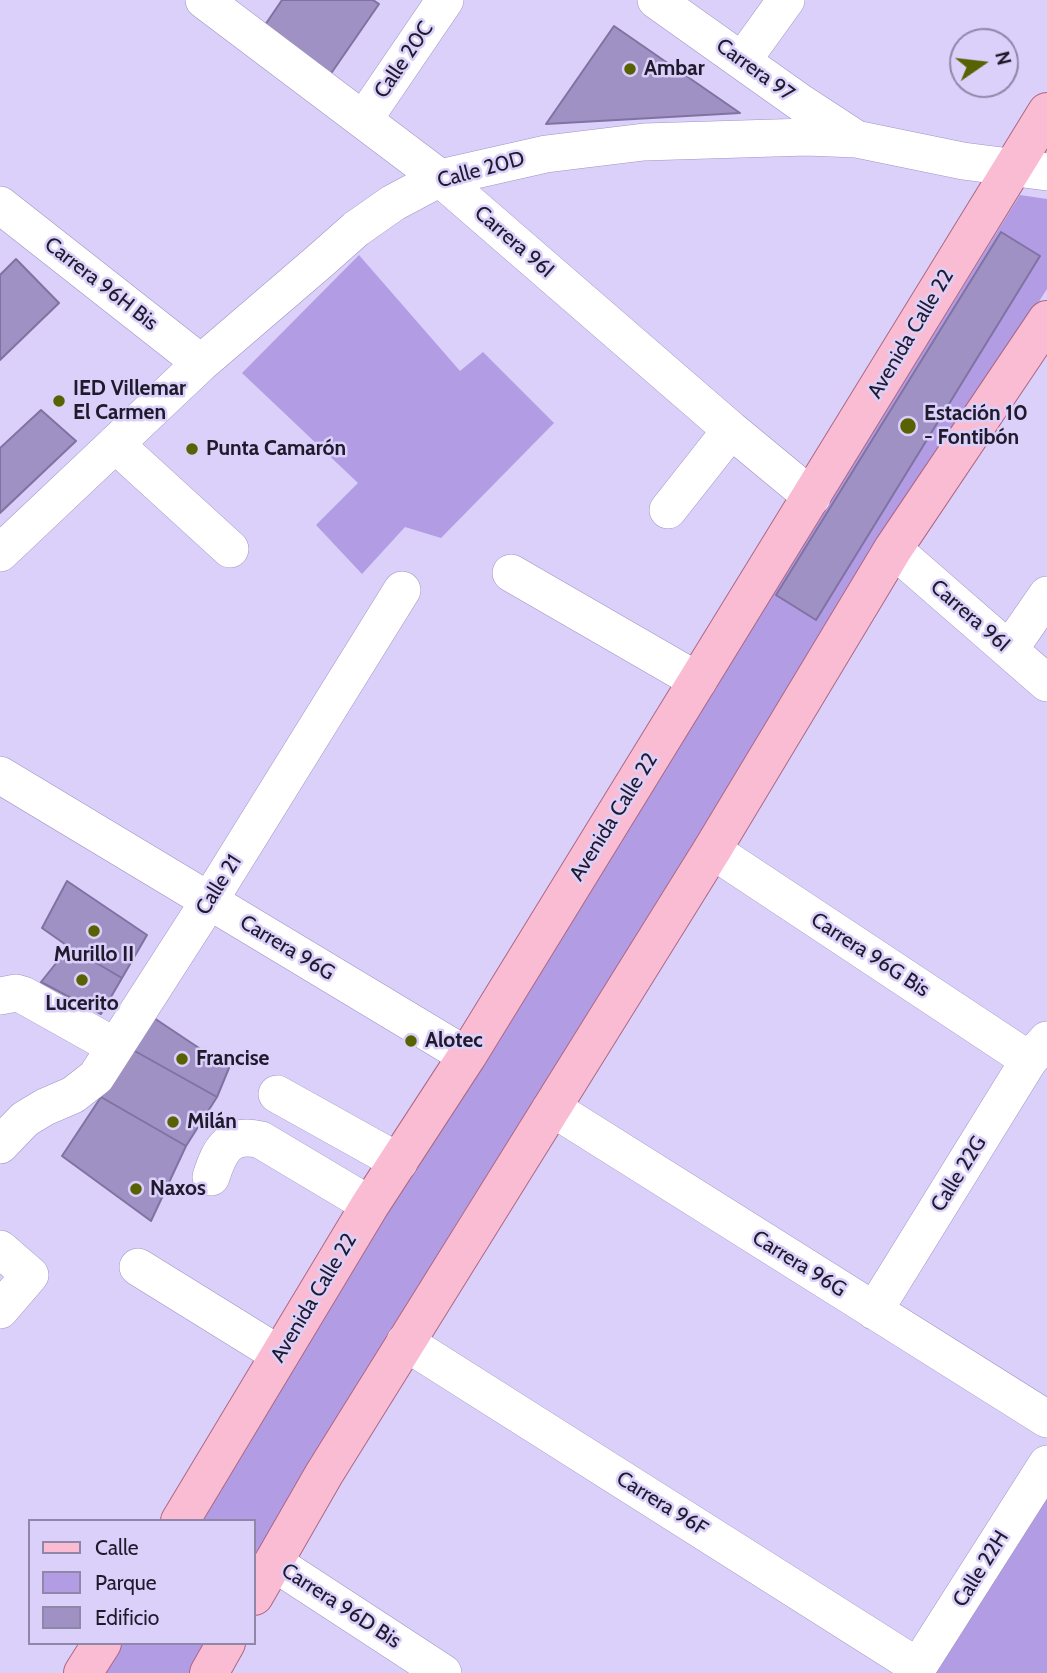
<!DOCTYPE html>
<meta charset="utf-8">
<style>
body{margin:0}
#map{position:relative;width:1047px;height:1673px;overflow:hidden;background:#dbd0fa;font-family:Cabin,sans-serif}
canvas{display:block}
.legend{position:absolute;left:28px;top:1519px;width:228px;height:126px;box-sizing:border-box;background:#dbd0fa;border:2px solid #9087a8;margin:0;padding:9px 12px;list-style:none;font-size:21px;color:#1f1a2c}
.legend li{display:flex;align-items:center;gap:14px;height:35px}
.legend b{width:35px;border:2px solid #9087a8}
.north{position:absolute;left:949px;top:28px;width:70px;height:70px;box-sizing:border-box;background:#dbd0fa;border:2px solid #9087a8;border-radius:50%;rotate:76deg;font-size:19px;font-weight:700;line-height:28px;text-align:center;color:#1f1a2c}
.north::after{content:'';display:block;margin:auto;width:24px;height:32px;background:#576203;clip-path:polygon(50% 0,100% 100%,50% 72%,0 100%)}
</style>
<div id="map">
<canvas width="1047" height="1673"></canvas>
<ul class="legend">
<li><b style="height:9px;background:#fabcd3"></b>Calle</li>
<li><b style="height:19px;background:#b29ce4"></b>Parque</li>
<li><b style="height:19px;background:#9f91c3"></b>Edificio</li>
</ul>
<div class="north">N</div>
</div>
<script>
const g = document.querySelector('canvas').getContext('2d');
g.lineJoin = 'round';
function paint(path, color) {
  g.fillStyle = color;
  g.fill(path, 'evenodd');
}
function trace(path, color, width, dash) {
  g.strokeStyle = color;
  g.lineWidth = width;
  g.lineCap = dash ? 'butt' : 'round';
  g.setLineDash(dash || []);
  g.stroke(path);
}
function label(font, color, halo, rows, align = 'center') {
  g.font = font + ' Cabin,sans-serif';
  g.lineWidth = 5;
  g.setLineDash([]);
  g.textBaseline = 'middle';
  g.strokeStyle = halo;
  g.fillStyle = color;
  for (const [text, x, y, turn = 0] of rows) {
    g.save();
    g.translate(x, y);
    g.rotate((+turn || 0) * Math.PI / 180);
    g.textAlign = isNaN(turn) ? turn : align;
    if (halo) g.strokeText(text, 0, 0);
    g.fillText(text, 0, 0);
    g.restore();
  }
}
paint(new Path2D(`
 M 1020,195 L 1047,199 L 1047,289 L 847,600 L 683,868 L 458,1221 L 254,1567 L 254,1521 L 193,1521 L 496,1040 Z
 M 359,255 L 460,371 L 483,352 L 554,423 L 441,538 L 405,527 L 362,574 L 316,525 L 358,483 L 242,373 Z
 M 1047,1495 L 1047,1673 L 934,1673 Z
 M 116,1643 L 209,1643 L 191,1673 L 98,1673 Z`), '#b29ce4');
const building = new Path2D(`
 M 282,0 L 373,0 L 379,4 L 330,75 L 263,28 Z
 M 614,26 L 740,113 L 546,124 Z
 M 1001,232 L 1040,256 L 816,620 L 776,595 Z
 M 16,259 L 59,303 L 0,360 L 0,275 Z
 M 41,410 L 76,441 L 0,513 L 0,448 Z
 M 67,881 L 147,935 L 122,978 L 69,947 L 42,928 Z
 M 69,947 L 122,978 L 101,1014 L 41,982 Z
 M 151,1016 L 229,1068 L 217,1097 L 133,1050 Z
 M 133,1050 L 217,1097 L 186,1146 L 101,1097 Z
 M 101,1097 L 186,1146 L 151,1221 L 62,1156 Z`);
paint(building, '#9f91c3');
trace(building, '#8072a2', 2);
const minor = new Path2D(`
 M 204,0 L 440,178 L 731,430 L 812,497
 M 656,0 L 801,103 L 856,139
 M 742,61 L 786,0
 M 364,119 L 445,0
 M 0,205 L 201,363
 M 115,444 L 230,549
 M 668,510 L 731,430
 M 893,549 L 1047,683
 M 0,553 L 201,363 L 321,260 L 356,229 L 393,203 L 440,178 L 546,154 L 644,142 L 807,137 L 856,139 L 963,161 L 1047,172
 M 511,573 L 698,681
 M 1009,650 L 1047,595
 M 0,775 L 467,1056
 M 712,850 L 1029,1060
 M 0,996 L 16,993 L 23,995 L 114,1046
 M 277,1094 L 399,1162
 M 550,1110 L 565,1116 L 1047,1419
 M 0,1145 L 25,1119 L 45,1107 L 73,1095 L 96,1077 L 209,901 L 402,590
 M 211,1177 C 220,1149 229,1132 261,1140 L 370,1205
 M 0,1249 L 30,1275 L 0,1310
 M 138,1267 L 280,1355
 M 874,1311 L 1029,1060 L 1047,1040
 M 405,1342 L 918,1667
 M 273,1562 L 443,1673
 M 914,1673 L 1047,1464`);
const major = new Path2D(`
 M 180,1521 L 370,1205 L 467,1056 L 1047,112
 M 254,1596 L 324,1474 L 712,850 L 893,549 L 1047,320
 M 83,1673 L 102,1643
 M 209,1673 L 226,1643`);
trace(minor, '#a193c4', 38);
trace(major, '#ab6785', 40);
trace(minor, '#fff', 37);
trace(major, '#fabcd3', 38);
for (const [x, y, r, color] of [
 [630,69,7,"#576203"],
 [59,401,7,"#576203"],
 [908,426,9,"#576203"],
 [192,449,7,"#576203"],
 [94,931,7,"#576203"],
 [82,980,7,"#576203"],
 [411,1041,7,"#576203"],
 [182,1059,7,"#576203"],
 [173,1122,7,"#576203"],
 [136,1189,7,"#576203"]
]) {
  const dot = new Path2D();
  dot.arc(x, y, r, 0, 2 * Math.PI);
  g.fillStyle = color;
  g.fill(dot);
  trace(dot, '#dbd0fa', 2.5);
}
label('21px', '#1f1a2c', '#dbd0fa', [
 ["Calle 20C",404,60,-56],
 ["Carrera 97",755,70,36],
 ["Calle 20D",481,170,-15],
 ["Carrera 96I",514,242,41],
 ["Carrera 96H Bis",101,284,38],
 ["Avenida Calle 22",911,334,-59],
 ["Carrera 96I",970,616,41],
 ["Avenida Calle 22",614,817,-58],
 ["Calle 21",219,885,-58],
 ["Carrera 96G",287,948,31],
 ["Carrera 96G Bis",870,955,33],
 ["Calle 22G",959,1174,-58],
 ["Carrera 96G",799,1264,32],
 ["Avenida Calle 22",314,1298,-59],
 ["Carrera 96F",662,1504,32],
 ["Calle 22H",981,1569,-58],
 ["Carrera 96D Bis",341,1606,33]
]);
label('bold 21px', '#1f1a2c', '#dbd0fa', [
 ["Ambar",644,69],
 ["IED Villemar",73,389],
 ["El Carmen",73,413],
 ["Estación 10",924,414],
 ["- Fontibón",924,438],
 ["Punta Camarón",206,449],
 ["Murillo II",94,955,"center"],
 ["Lucerito",82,1004,"center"],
 ["Alotec",425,1041],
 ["Francise",196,1059],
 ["Milán",187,1122],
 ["Naxos",150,1189]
], 'left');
</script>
